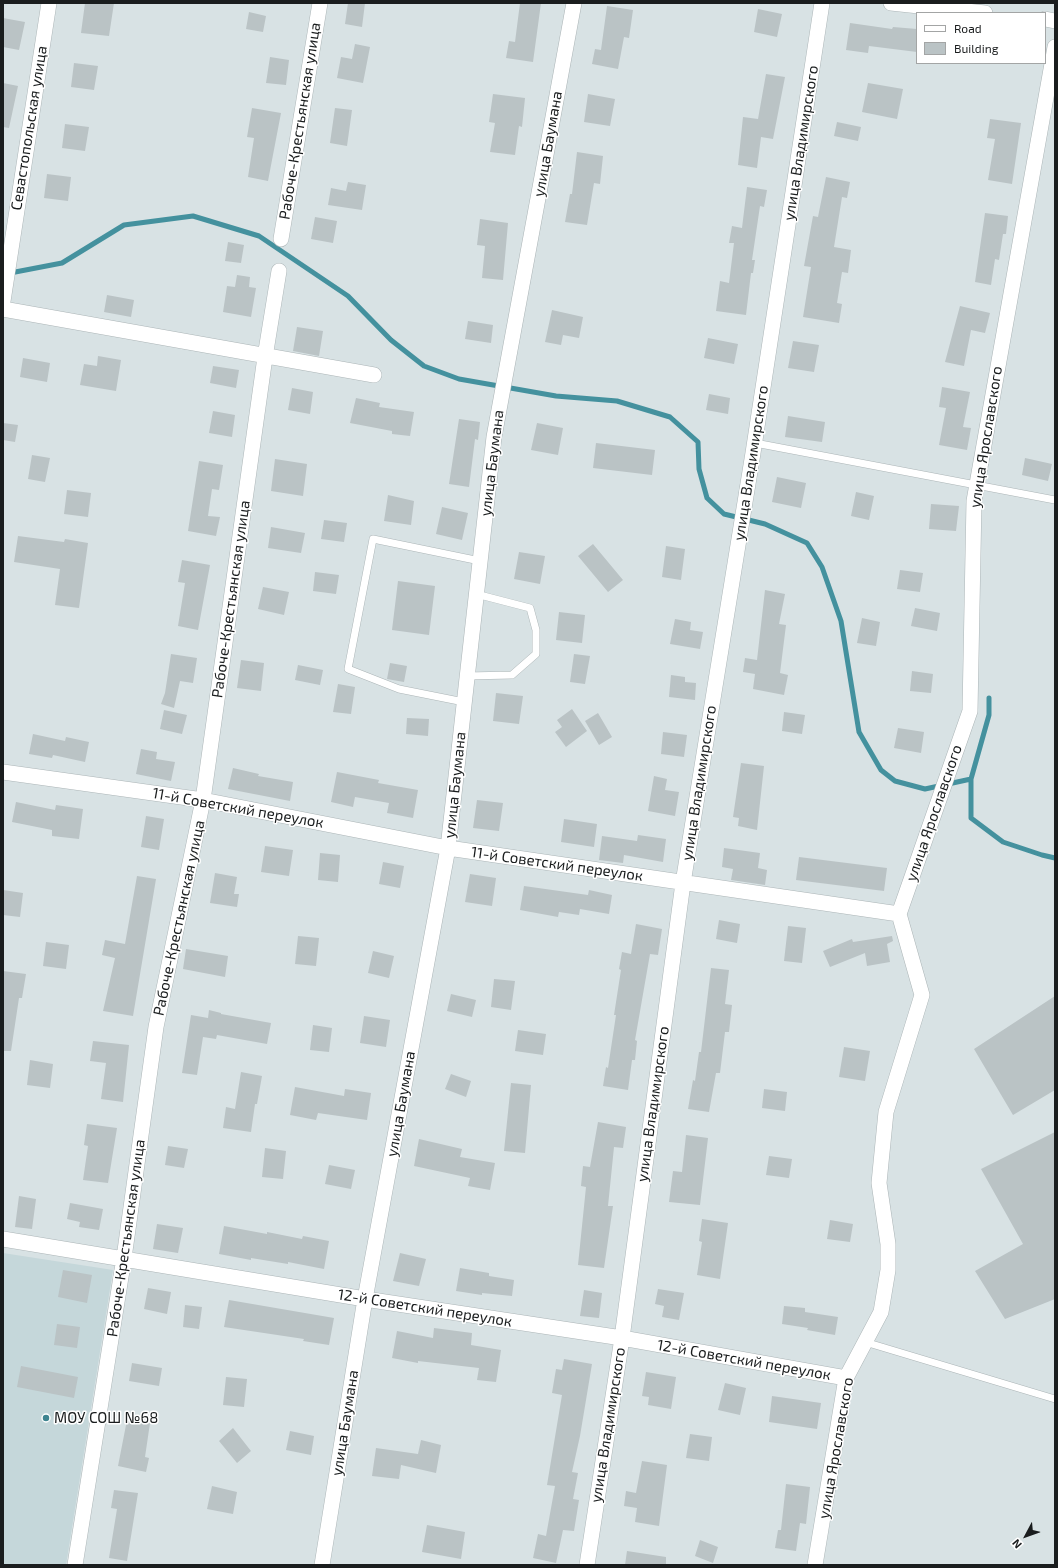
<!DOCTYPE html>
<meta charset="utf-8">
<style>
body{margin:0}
#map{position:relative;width:1058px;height:1568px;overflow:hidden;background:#d8e2e4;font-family:"Exo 2",sans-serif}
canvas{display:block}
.frame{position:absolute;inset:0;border:4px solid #1a1d1e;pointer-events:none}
.legend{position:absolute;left:916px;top:12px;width:130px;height:52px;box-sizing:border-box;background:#fff;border:1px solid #a3a5a5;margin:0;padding:5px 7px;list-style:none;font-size:12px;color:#1a1d1e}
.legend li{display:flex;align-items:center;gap:8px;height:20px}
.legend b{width:20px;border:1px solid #a3a5a5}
.north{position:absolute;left:1006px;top:1516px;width:40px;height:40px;-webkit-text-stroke:3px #fff;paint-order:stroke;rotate:229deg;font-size:11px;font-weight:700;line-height:16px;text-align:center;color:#1a1d1e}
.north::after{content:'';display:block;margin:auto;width:14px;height:18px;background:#1a1d1e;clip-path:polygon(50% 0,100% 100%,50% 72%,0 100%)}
</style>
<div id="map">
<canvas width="1058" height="1568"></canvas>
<div class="frame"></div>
<ul class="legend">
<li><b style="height:5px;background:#fff"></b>Road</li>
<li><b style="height:11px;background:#bac3c5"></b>Building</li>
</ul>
<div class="north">N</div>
</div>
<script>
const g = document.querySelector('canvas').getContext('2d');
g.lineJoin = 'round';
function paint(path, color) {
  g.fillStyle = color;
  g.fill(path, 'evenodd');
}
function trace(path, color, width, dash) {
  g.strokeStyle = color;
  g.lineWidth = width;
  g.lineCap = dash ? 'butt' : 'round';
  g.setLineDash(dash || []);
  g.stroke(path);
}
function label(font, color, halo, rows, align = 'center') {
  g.font = font + ' "Exo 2",sans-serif';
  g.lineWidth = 3;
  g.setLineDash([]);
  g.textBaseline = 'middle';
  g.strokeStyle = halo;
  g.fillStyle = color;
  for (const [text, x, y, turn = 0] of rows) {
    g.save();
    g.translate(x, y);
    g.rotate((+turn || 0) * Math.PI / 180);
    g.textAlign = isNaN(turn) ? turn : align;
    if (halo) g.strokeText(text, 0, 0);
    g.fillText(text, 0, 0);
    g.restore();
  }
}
paint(new Path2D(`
 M 3,1253 L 113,1270 L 66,1565 L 3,1565 Z`), '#c5d7da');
trace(new Path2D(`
 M 10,273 L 62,263 L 124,225 L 193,216 L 259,236 L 348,296 L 391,340 L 424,366 L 459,379 L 556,396 L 617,401 L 670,417 L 698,442 L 699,469 L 707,498 L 724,514 L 765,524 L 807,543 L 822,567 L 841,621 L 859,732 L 881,770 L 895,781 L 925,789 L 971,779
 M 989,698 L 989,715 L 971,779 L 971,818 L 1003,842 L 1042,855 L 1055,858`), '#44919e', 5);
paint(new Path2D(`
 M 85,3 L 114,3 L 109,36 L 81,33 Z
 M 348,3 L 365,3 L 362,27 L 345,24 Z
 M 520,3 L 541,3 L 533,62 L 506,58 L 509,41 L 515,42 Z
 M 607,6 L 633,10 L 629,38 L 624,37 L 618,69 L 592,64 L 595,49 L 601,50 Z
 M 758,9 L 782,14 L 777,37 L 754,32 Z
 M 249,12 L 266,16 L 263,32 L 246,29 Z
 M 3,18 L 25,22 L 19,50 L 3,47 Z
 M 850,23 L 892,29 L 893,27 L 917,29 L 917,52 L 869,46 L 868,53 L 846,50 Z
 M 355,44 L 370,47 L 363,83 L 337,78 L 341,57 L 352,59 Z
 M 270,57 L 289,60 L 286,85 L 266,83 Z
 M 74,63 L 98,66 L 94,90 L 71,87 Z
 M 766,74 L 785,77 L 773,139 L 761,137 L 757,168 L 738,165 L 743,117 L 758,119 Z
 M 3,83 L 18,86 L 9,128 L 3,127 Z
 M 868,83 L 903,89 L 897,119 L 862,112 Z
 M 493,94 L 525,98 L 522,127 L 519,126 L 515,155 L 490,152 L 495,123 L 489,122 Z
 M 588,94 L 615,99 L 610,126 L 584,122 Z
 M 252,108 L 281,113 L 268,181 L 248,177 L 254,138 L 247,137 Z
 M 335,108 L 352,110 L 347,146 L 330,143 Z
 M 990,119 L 1021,123 L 1012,184 L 988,180 L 995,139 L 987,138 Z
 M 837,122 L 861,127 L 858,141 L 834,136 Z
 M 65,124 L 89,127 L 85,151 L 62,148 Z
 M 577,152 L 603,156 L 600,184 L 594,183 L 587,225 L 565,222 L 570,194 L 572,194 Z
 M 47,174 L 71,177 L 68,201 L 44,198 Z
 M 826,177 L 850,182 L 847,198 L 842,197 L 834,247 L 851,250 L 848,273 L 842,272 L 837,303 L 842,304 L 839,323 L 803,317 L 811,267 L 804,266 L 813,216 L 818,217 Z
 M 348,182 L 366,185 L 362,210 L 328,205 L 331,188 L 346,191 Z
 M 747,187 L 767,190 L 764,207 L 760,206 L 752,260 L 755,260 L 753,273 L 751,273 L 746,315 L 716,311 L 720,281 L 729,283 L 734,243 L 729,243 L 732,226 L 742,228 Z
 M 985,213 L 1008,216 L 1006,234 L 1003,234 L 999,260 L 995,259 L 991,285 L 975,282 Z
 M 315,217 L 337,221 L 333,243 L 311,239 Z
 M 480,219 L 508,223 L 503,280 L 482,278 L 485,246 L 477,245 Z
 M 228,242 L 244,245 L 241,263 L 225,261 Z
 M 237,275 L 250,277 L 249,287 L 256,288 L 251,317 L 223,312 L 227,286 L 235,287 Z
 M 107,295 L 134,300 L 131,317 L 104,312 Z
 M 960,306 L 990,313 L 985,333 L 971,330 L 964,366 L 945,362 Z
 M 552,310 L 583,317 L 579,338 L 563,335 L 561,345 L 545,342 Z
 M 468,321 L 493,325 L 491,343 L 465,339 Z
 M 297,327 L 323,331 L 319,356 L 293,351 Z
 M 708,338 L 738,344 L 734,364 L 704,358 Z
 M 793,341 L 819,345 L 814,372 L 788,368 Z
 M 98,356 L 121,360 L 116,391 L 80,385 L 84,364 L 97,366 Z
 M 23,358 L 50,363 L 47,382 L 20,377 Z
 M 213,366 L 239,370 L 236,388 L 210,383 Z
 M 942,387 L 970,392 L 963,427 L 971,428 L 967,450 L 939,445 L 946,408 L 939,407 Z
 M 292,388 L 313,392 L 310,414 L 288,410 Z
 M 709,394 L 730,398 L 728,414 L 706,410 Z
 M 356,398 L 380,403 L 379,407 L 414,412 L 410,436 L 392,434 L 392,431 L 350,423 Z
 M 213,411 L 235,415 L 232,437 L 209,433 Z
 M 788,416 L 825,422 L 822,442 L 785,437 Z
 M 459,419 L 480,422 L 478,440 L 475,439 L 469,487 L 449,484 Z
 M 3,423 L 18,425 L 15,442 L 3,440 Z
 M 537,423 L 563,428 L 558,455 L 531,450 Z
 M 596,443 L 655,450 L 652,475 L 593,468 Z
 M 32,455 L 50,458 L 45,482 L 28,479 Z
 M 1025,458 L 1052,464 L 1048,481 L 1022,475 Z
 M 275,459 L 307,464 L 303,496 L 271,491 Z
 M 199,461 L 223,465 L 219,490 L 212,489 L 208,516 L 220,517 L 216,536 L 188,531 Z
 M 777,477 L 806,483 L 801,508 L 772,502 Z
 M 67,490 L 91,493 L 88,517 L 64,514 Z
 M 856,492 L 874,496 L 869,520 L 851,516 Z
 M 388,495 L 414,501 L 411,525 L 384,521 Z
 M 931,504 L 959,506 L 956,531 L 929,529 Z
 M 442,507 L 468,513 L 462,540 L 436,534 Z
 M 324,520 L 347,523 L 344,542 L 321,539 Z
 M 271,527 L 305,533 L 301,553 L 268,548 Z
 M 18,536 L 64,542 L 65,539 L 88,543 L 79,608 L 55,605 L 60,569 L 14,562 Z
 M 593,544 L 623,580 L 608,592 L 578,556 Z
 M 666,546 L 685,549 L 681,580 L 662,577 Z
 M 519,552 L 545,556 L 540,584 L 514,579 Z
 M 182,560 L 210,565 L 198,630 L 178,626 L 185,583 L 178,582 Z
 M 900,570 L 923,573 L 920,592 L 897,589 Z
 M 315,572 L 339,575 L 336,594 L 313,591 Z
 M 398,581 L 435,586 L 429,635 L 392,630 Z
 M 263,587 L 289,592 L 284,615 L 258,609 Z
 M 765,590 L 785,594 L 779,624 L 786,625 L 780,673 L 788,675 L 784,695 L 753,689 L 755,674 L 743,672 L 745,658 L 757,660 Z
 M 915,608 L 940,613 L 937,631 L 911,626 Z
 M 559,612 L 585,615 L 582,643 L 556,640 Z
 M 862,618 L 880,622 L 876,646 L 857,643 Z
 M 675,619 L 691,622 L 690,630 L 703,632 L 700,649 L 670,644 Z
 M 171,654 L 197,658 L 193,683 L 180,681 L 174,708 L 161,704 L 165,693 Z
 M 574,654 L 590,656 L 585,684 L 570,682 Z
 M 241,660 L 264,663 L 261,691 L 237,688 Z
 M 390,663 L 407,666 L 404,682 L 387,679 Z
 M 298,665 L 323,670 L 320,685 L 295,680 Z
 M 912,671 L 933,674 L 931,693 L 910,691 Z
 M 671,675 L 685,677 L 685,682 L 696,683 L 695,700 L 669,697 Z
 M 338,684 L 355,687 L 351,714 L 333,712 Z
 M 496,693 L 523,696 L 519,724 L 493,721 Z
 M 572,709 L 587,731 L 566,747 L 555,732 L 562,727 L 557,720 Z
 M 164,710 L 187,715 L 182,734 L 160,729 Z
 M 784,712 L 805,715 L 802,734 L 782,731 Z
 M 598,713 L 612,737 L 599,745 L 585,721 Z
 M 407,718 L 429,719 L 428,736 L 406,734 Z
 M 898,728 L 924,732 L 921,753 L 894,748 Z
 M 663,732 L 687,735 L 684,757 L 661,754 Z
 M 33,734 L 65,741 L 66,737 L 89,742 L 85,762 L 53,755 L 52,758 L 29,754 Z
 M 141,749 L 157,752 L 156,759 L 175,762 L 171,781 L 136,774 Z
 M 741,763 L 764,766 L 757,830 L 738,826 L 739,818 L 733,817 Z
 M 233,768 L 259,774 L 258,776 L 293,782 L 290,801 L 228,789 Z
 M 337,772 L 379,780 L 378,783 L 418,790 L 413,818 L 387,813 L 389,803 L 355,797 L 353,807 L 331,802 Z
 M 654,776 L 667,779 L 665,790 L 679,792 L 675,816 L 648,811 Z
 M 477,800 L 503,803 L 499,831 L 473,828 Z
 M 16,802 L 55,810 L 56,805 L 83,809 L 79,839 L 52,836 L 52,830 L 12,822 Z
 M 146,816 L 164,819 L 159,850 L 141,847 Z
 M 564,819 L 597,824 L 594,847 L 561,842 Z
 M 638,835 L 666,839 L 663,862 L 624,855 L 623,863 L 599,860 L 602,836 L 637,841 Z
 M 265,846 L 293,850 L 289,876 L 261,872 Z
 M 724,848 L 760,853 L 758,868 L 767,870 L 765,885 L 731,880 L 733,869 L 722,867 Z
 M 320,853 L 340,855 L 338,882 L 318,880 Z
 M 799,857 L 887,868 L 884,891 L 796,880 Z
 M 383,862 L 404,866 L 400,888 L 379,884 Z
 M 215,873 L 237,877 L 234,894 L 239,894 L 237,907 L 210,903 Z
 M 470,874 L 496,878 L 492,906 L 465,902 Z
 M 137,876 L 156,879 L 133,1016 L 103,1011 L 115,958 L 102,955 L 105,940 L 125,944 Z
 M 524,886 L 588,895 L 589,890 L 612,895 L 609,914 L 580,909 L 579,915 L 559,912 L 558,917 L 520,910 Z
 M 3,890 L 23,893 L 20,917 L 3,915 Z
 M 719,920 L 740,924 L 737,943 L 716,939 Z
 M 636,924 L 662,929 L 658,955 L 650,954 L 635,1040 L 637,1041 L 635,1060 L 632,1060 L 628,1090 L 603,1086 L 606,1067 L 608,1068 L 616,1015 L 614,1015 L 621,970 L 619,969 L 622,952 L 631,954 Z
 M 788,926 L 806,928 L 802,963 L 784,961 Z
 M 298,936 L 319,938 L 316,966 L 295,964 Z
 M 892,936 L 893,941 L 887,944 L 890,962 L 867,966 L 865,953 L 830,967 L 823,951 L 852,939 L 853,942 Z
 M 46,942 L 69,945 L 66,969 L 43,966 Z
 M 186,949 L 228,956 L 225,977 L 183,969 Z
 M 373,951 L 394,956 L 389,978 L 368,973 Z
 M 711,968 L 729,970 L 725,1004 L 732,1005 L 729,1032 L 725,1032 L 720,1073 L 716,1073 L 709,1112 L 688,1109 L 693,1080 L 695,1081 L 699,1052 L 701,1052 Z
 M 3,971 L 26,974 L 22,998 L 19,998 L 11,1051 L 3,1051 Z
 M 494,979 L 515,981 L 511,1010 L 491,1007 Z
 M 451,994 L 476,1000 L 472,1017 L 447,1011 Z
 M 1055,996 L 1055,1090 L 1013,1115 L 974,1049 Z
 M 209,1010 L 221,1013 L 221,1014 L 271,1023 L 267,1044 L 217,1035 L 216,1039 L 203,1037 L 197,1075 L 182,1073 L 191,1015 L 208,1018 Z
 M 364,1016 L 390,1020 L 386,1047 L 360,1043 Z
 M 313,1025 L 332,1028 L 329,1052 L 310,1050 Z
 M 518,1030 L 546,1034 L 543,1055 L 515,1051 Z
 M 93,1041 L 129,1045 L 123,1102 L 101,1099 L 106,1063 L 90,1061 Z
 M 844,1047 L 870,1051 L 865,1081 L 839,1077 Z
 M 30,1060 L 53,1064 L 50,1088 L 27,1085 Z
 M 241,1072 L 262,1076 L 257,1104 L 255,1104 L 251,1132 L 223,1128 L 226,1107 L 235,1109 Z
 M 451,1074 L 471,1081 L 466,1097 L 445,1089 Z
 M 511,1083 L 531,1085 L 525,1153 L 504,1151 Z
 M 295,1087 L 344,1096 L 345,1089 L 371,1093 L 367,1120 L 318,1113 L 316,1120 L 290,1115 Z
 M 764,1089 L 787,1092 L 785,1111 L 762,1108 Z
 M 598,1122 L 626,1127 L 623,1148 L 614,1147 L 608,1206 L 613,1206 L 604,1268 L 578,1265 L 586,1187 L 581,1186 L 583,1166 L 590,1167 Z
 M 87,1124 L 117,1128 L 108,1183 L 83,1180 L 88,1146 L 84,1145 Z
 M 1055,1132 L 1055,1299 L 1005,1319 L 975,1271 L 1023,1244 L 981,1169 Z
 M 686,1135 L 708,1138 L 700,1205 L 669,1202 L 673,1171 L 682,1172 Z
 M 419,1139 L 462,1149 L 460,1157 L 495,1163 L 490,1190 L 468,1186 L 470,1178 L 414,1166 Z
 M 168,1146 L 188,1149 L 184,1168 L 165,1165 Z
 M 265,1148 L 286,1151 L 283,1179 L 262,1177 Z
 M 769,1156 L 792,1159 L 789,1178 L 766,1175 Z
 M 329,1165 L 355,1170 L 351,1189 L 325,1184 Z
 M 19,1196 L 36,1199 L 32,1229 L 15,1227 Z
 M 70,1203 L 103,1209 L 99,1230 L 79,1227 L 80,1222 L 67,1219 Z
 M 702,1219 L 728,1223 L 720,1279 L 697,1275 L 702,1242 L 699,1241 Z
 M 830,1220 L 853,1224 L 850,1242 L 827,1239 Z
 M 157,1224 L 183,1228 L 178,1253 L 153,1249 Z
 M 224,1226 L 267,1234 L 267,1232 L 302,1239 L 303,1236 L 329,1241 L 324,1269 L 288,1262 L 288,1264 L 251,1258 L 251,1260 L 219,1254 Z
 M 400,1253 L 426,1259 L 419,1286 L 393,1281 Z
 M 460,1268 L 489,1273 L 489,1276 L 514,1280 L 512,1296 L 482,1293 L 482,1295 L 456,1291 Z
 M 63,1270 L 92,1275 L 87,1303 L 58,1297 Z
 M 148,1288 L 171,1292 L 167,1314 L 144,1309 Z
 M 658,1289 L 684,1293 L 679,1320 L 662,1317 L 664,1306 L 655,1304 Z
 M 584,1290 L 602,1293 L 599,1318 L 580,1316 Z
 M 229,1300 L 334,1318 L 329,1345 L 303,1341 L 304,1339 L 224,1327 Z
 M 185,1305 L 202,1307 L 199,1329 L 183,1327 Z
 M 784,1306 L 805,1308 L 805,1312 L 838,1317 L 835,1335 L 807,1330 L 808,1328 L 782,1324 Z
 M 57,1324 L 80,1327 L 77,1348 L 54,1345 Z
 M 434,1328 L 472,1333 L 471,1345 L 501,1350 L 496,1382 L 477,1380 L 479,1368 L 418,1361 L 418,1363 L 392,1358 L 397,1331 L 433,1338 Z
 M 564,1359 L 592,1364 L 580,1436 L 572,1472 L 578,1473 L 573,1499 L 579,1500 L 574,1531 L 563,1530 L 556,1563 L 533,1558 L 538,1534 L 546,1536 L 555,1486 L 547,1485 L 562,1395 L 552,1393 L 556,1369 L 562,1370 Z
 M 132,1363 L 162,1368 L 159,1386 L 129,1381 Z
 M 21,1366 L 78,1377 L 74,1398 L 17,1387 Z
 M 646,1372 L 676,1377 L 671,1409 L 648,1405 L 649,1397 L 642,1396 Z
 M 226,1377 L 247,1379 L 244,1407 L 223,1405 Z
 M 725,1383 L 746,1388 L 740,1415 L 718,1410 Z
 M 772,1396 L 821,1403 L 817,1429 L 769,1422 Z
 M 127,1420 L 150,1423 L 145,1457 L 149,1458 L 146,1472 L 118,1466 Z
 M 233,1428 L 251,1451 L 237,1463 L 219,1441 Z
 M 290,1431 L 314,1436 L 311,1455 L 286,1450 Z
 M 690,1434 L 712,1437 L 709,1461 L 686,1458 Z
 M 421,1440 L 441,1445 L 436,1473 L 401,1465 L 399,1479 L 372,1476 L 376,1448 L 418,1454 Z
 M 642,1461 L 667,1465 L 659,1526 L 635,1522 L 637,1508 L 624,1506 L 626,1491 L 636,1493 Z
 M 786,1484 L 810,1487 L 806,1524 L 800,1523 L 796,1551 L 775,1548 L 778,1530 L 781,1530 Z
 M 212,1486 L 237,1492 L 233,1514 L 207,1509 Z
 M 114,1490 L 138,1493 L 127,1561 L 109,1558 L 117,1509 L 111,1508 Z
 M 427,1525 L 465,1532 L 461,1559 L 422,1552 Z
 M 700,1540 L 718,1547 L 713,1563 L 695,1556 Z
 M 627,1551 L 666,1557 L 666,1565 L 625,1565 Z`), '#bac3c5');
const lane = new Path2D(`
 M 755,443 L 1055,500
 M 467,676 L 512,675 L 536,654 L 536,630 L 530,608 L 476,594
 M 464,702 L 399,689 L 348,669 L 373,539 L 480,561
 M 865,1342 L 1055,1399`);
const street = new Path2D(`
 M 891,3 L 985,13
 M 1045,19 L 1055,21
 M 281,239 L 320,3
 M 3,301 L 49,3
 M 3,309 L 374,375
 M 3,772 L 203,800 L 448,848 L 899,914
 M 3,1239 L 365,1299 L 622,1338 L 846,1378
 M 75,1565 L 124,1258 L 156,1027 L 203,800 L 265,357 L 279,271
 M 322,1565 L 365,1299 L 448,848 L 494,437 L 574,3
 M 587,1565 L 622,1338 L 683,883 L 753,453 L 822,3
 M 815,1565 L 846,1378 L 881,1312 L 888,1270 L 888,1244 L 879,1183 L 886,1112 L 922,995 L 899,914 L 970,711 L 974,501 L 1055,47`);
trace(lane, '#acb5b7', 8);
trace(street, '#acb5b7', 16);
trace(lane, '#fff', 7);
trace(street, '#fff', 15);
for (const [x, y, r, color] of [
 [46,1418,4,"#3e8490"]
]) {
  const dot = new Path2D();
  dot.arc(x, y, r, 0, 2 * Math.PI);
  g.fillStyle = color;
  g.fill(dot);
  trace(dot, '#fff', 1.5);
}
label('15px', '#1a1d1e', '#fff', [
 ["Рабоче-Крестьянская улица",300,121,-81],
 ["Севастопольская улица",29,128,-81],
 ["улица Владимирского",801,143,-81],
 ["улица Баумана",548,144,-80],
 ["улица Ярославского",986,437,-81],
 ["улица Баумана",492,463,-83],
 ["улица Владимирского",751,463,-81],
 ["Рабоче-Крестьянская улица",231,599,-82],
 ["улица Владимирского",699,783,-81],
 ["улица Баумана",455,785,-84],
 ["11-й Советский переулок",238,808,10],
 ["улица Ярославского",934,813,-71],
 ["11-й Советский переулок",557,864,8],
 ["Рабоче-Крестьянская улица",179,918,-78],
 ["улица Баумана",401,1104,-80],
 ["улица Владимирского",653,1104,-82],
 ["Рабоче-Крестьянская улица",126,1238,-82],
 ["12-й Советский переулок",425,1308,9],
 ["12-й Советский переулок",744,1360,10],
 ["улица Баумана",345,1423,-81],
 ["улица Владимирского",608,1425,-81],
 ["улица Ярославского",836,1448,-80]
]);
label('15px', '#1a1d1e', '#fff', [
 ["МОУ СОШ №68",54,1418]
], 'left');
</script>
